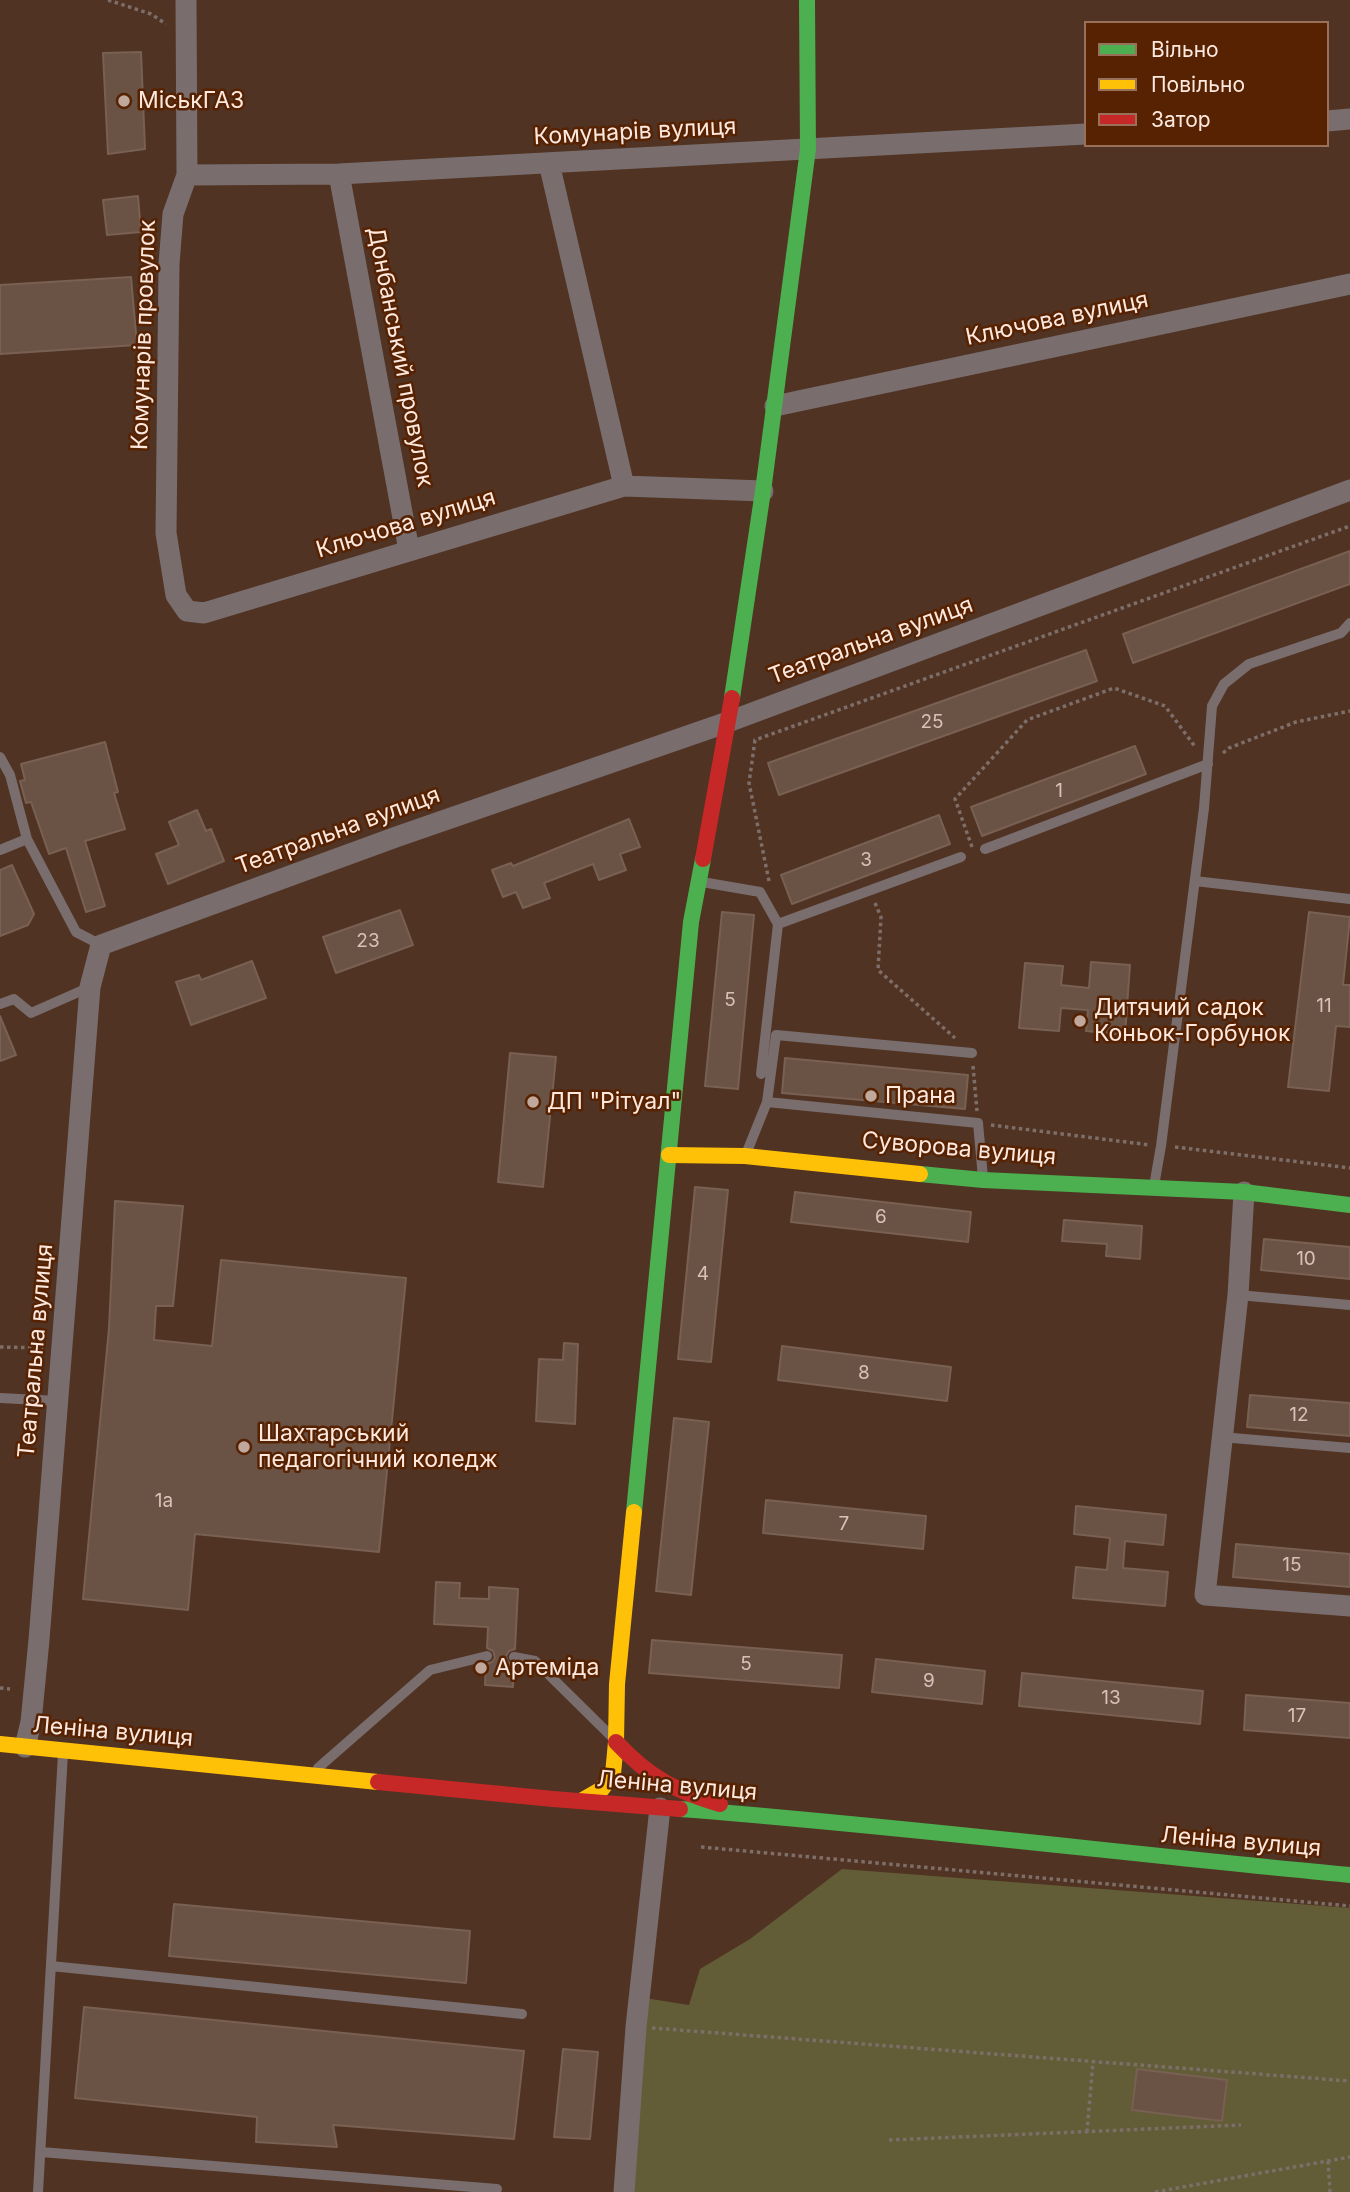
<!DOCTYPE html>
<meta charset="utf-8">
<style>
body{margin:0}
#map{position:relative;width:1350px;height:2192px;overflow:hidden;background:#503322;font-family:Inter,sans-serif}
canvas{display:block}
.legend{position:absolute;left:1084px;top:21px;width:245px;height:126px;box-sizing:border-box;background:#572202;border:2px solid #99715a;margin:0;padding:9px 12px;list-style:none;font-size:21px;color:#fce8de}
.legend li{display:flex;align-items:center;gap:14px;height:35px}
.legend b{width:35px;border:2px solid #99715a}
</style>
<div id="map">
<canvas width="1350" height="2192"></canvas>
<ul class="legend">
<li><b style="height:9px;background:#4caf50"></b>Вільно</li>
<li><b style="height:9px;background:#ffc107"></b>Повільно</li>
<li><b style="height:9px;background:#c62828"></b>Затор</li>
</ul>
</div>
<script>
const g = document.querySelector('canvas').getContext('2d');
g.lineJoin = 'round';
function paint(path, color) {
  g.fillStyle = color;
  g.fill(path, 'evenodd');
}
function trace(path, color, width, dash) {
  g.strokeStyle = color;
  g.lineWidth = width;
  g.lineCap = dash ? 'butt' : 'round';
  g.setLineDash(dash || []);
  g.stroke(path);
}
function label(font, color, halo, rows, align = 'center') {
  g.font = font + ' Inter,sans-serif';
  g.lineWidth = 5;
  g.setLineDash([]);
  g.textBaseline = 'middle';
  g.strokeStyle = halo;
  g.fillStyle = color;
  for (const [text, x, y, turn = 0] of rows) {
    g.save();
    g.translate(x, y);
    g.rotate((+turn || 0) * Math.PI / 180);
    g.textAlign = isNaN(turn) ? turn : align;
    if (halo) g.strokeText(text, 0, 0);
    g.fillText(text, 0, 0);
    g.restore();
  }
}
paint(new Path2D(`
 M 842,1869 L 1350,1908 L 1350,2192 L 622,2192 L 638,1997 L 689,2005 L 700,1969 L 750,1939 Z`), '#625d37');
const building = new Path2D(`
 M 141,52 L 145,149 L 108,154 L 103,53 Z
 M 138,196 L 141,232 L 107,235 L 103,200 Z
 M 131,277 L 137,345 L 0,354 L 0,285 Z
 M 1350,551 L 1350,584 L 1133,663 L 1123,634 Z
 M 1086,650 L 1097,681 L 779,795 L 768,763 Z
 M 105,742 L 118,792 L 114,793 L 125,829 L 85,841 L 105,906 L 86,912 L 66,848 L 49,854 L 31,802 L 26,803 L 20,781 L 25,780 L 21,764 Z
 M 1135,746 L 1146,774 L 982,836 L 971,807 Z
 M 197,810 L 206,831 L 211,829 L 224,861 L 168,884 L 156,854 L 179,845 L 169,822 Z
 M 939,815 L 950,844 L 792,904 L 781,875 Z
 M 629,819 L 640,847 L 620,854 L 626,870 L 599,880 L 593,864 L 544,883 L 550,898 L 523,908 L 516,892 L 503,897 L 492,870 L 511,863 L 513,866 Z
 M 12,865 L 34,914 L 28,925 L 0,936 L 0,870 Z
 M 400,910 L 413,945 L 336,973 L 323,937 Z
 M 722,912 L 754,915 L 738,1089 L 705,1086 Z
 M 1309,912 L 1350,917 L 1343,985 L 1350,985 L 1350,1027 L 1336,1026 L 1329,1091 L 1288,1087 Z
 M 252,961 L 266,998 L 191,1025 L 176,982 L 199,975 L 201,980 Z
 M 1091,962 L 1130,965 L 1125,1035 L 1086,1031 L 1088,1010 L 1061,1008 L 1059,1031 L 1019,1028 L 1025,963 L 1063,966 L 1061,985 L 1089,988 Z
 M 0,1016 L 16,1055 L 0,1061 Z
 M 510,1053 L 556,1057 L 543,1187 L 498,1182 Z
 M 785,1058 L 968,1075 L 965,1109 L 782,1093 Z
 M 695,1187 L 728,1190 L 711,1362 L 678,1359 Z
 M 795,1192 L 971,1212 L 968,1242 L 791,1222 Z
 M 115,1201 L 183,1206 L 173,1306 L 156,1306 L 154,1340 L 212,1346 L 221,1260 L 406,1278 L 379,1552 L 195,1534 L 188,1610 L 83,1599 L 109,1328 Z
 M 1064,1220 L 1142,1226 L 1140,1259 L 1106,1256 L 1107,1244 L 1062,1241 Z
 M 1264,1239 L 1350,1247 L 1350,1279 L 1261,1270 Z
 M 564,1343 L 578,1344 L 575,1424 L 536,1421 L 539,1359 L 563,1360 Z
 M 782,1346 L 951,1367 L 947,1401 L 778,1380 Z
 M 1250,1395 L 1350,1403 L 1350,1436 L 1247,1427 Z
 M 674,1418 L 709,1422 L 691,1595 L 656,1591 Z
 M 766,1500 L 926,1516 L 923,1549 L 763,1533 Z
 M 1076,1506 L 1166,1515 L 1163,1545 L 1125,1541 L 1123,1568 L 1168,1572 L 1165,1606 L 1073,1598 L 1076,1567 L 1107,1570 L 1110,1538 L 1074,1534 Z
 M 1236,1544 L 1350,1554 L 1350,1587 L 1233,1577 Z
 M 436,1582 L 460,1583 L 459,1598 L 489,1599 L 489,1587 L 518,1589 L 515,1649 L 509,1651 L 506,1656 L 508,1662 L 514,1665 L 513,1687 L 485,1685 L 486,1664 L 492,1662 L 495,1658 L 493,1651 L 487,1648 L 488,1627 L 434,1624 Z
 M 652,1640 L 842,1655 L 839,1688 L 649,1673 Z
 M 876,1659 L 985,1671 L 982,1704 L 872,1692 Z
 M 1022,1673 L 1203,1691 L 1200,1724 L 1019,1706 Z
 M 1246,1695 L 1350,1703 L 1350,1738 L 1244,1730 Z
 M 174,1904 L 470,1931 L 466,1983 L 169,1956 Z
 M 84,2007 L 524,2051 L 514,2139 L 333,2125 L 337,2147 L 256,2142 L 257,2117 L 75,2098 Z
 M 563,2049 L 598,2052 L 590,2139 L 554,2137 Z
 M 1137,2069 L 1227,2080 L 1222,2121 L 1132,2110 Z`);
paint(building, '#6a5245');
trace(building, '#786052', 2);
trace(new Path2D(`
 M 108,0 L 151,14 L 166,24
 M 1223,753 L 1229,748 L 1296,722 L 1350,711
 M 972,847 L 955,799 L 1027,720 L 1114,688 L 1165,706 L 1196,748
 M 769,881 L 749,783 L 755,740 L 1350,526
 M 875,903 L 881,917 L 878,970 L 955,1038
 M 973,1066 L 977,1111
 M 991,1125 L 1150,1145
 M 1175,1147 L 1350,1168
 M 0,1347 L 43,1348
 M 0,1688 L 10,1689
 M 701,1847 L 1350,1906
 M 652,2028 L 1350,2081
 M 1087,2132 L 1093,2062
 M 889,2140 L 1241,2125
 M 1328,2161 L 1330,2192
 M 1155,2192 L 1350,2157`), '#7e6e69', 3.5, [3.5, 3.5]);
trace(new Path2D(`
 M 0,757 L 10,775 L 27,839 L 76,932 L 101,945
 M 985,849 L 1208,764
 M 0,850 L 27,839
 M 1195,881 L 1350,899
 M 702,882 L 760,892 L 778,924
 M 0,1004 L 14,999 L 31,1013 L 90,987
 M 761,1074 L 778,924 L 961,857
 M 767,1102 L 776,1035 L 972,1053
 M 746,1154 L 767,1102 L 978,1123 L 983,1178
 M 1154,1186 L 1161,1146 L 1204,808 L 1212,706 L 1224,684 L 1249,664 L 1341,633 L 1350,623
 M 1238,1295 L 1350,1305
 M 0,1398 L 58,1401
 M 1221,1437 L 1350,1448
 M 514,1657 L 535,1661 L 612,1737
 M 318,1768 L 430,1670 L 487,1656
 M 51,1966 L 522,2014
 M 41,2152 L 497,2189
 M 38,2192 L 63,1753`), '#796d6e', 10);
trace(new Path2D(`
 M 186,0 L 187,175 L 173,214 L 169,264 L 166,533 L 176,595 L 187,611 L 204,613 L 624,486 L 763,491
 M 1327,121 L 1350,119
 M 549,163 L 624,486
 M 339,174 L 409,550
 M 187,175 L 339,174 L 1086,134
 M 775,406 L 1350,284
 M 1244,1192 L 1238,1295 L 1205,1595 L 1350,1606
 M 25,1747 L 31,1722 L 39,1640 L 90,987 L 101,945 L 396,837 L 728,722 L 1350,490
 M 624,2192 L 636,2027 L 660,1808`), '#796d6e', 21);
trace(new Path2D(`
 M 732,698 L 763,491 L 808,149 L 807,0
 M 920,1174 L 983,1180 L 1244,1192 L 1350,1205
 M 634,1512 L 691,922 L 703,859
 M 680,1809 C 903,1826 1126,1854 1350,1875`), '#4caf50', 16);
trace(new Path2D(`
 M 669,1155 L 745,1156 L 920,1174
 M 0,1744 L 378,1782
 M 581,1801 L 602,1789 L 613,1774 L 616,1742 L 617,1684 L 634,1512`), '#ffc107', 16);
trace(new Path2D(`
 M 703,859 L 732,698
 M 616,1742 C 650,1778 673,1790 720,1804
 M 378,1782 L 553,1799 L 680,1809`), '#c62828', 16);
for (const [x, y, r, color] of [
 [124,101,7,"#c0a99c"],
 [1080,1021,7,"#c0a99c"],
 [871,1096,7,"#c0a99c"],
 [533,1102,7,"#c0a99c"],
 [244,1447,7,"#c0a99c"],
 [481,1668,7,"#c0a99c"]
]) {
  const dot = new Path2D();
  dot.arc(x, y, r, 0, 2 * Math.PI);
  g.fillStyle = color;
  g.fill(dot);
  trace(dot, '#572202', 2.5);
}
label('19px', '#d8c2b8', null, [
 ["25",932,722],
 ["1",1059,791],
 ["3",866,860],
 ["23",368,941],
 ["5",730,1000],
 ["11",1324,1006],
 ["6",881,1217],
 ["10",1306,1259],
 ["4",703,1274],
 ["8",864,1373],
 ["12",1299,1415],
 ["1а",164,1501],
 ["7",844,1524],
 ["15",1292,1565],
 ["5",746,1664],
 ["9",929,1681],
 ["13",1111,1698],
 ["17",1297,1716]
]);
label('23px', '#fce8de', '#572202', [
 ["МіськГАЗ",138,101],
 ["Дитячий садок",1094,1008],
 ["Коньок-Горбунок",1094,1034],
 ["Прана",885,1096],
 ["ДП \"Рітуал\"",547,1102],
 ["Шахтарський",258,1434],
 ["педагогічний коледж",258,1460],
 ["Артеміда",495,1668]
], 'left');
label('23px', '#fce8de', '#572202', [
 ["Комунарів вулиця",635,132,-3],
 ["Ключова вулиця",1057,319,-12],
 ["Комунарів провулок",144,335,-88],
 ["Донбанський провулок",400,357,79],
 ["Ключова вулиця",406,524,-17],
 ["Театральна вулиця",871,641,-20],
 ["Театральна вулиця",338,831,-20],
 ["Суворова вулиця",959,1149,5],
 ["Театральна вулиця",36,1351,-85],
 ["Леніна вулиця",113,1732,5],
 ["Леніна вулиця",677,1786,5],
 ["Леніна вулиця",1241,1842,5]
]);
</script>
